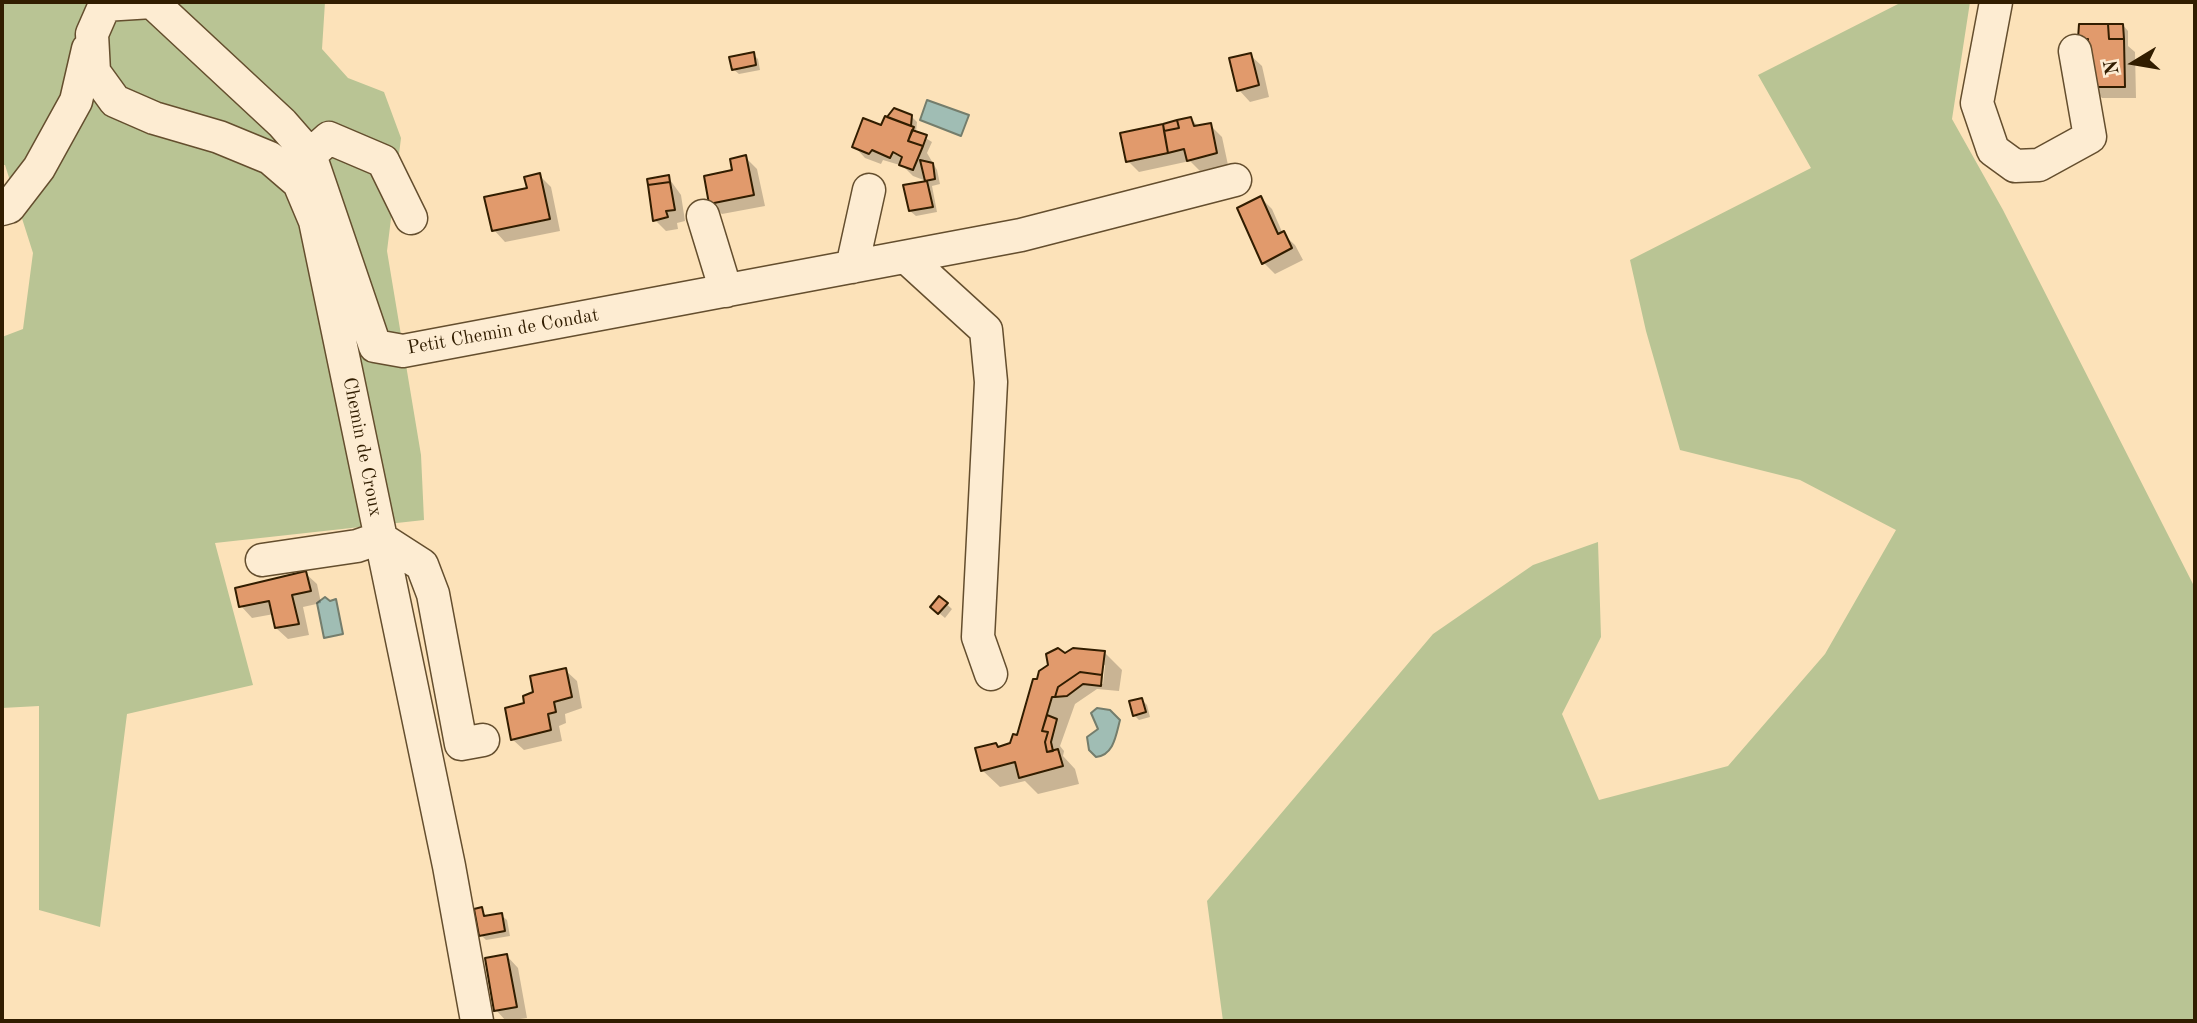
<!DOCTYPE html>
<style>
body{margin:0}
#map{position:relative;width:2197px;height:1023px;overflow:hidden;background:#fce2b9;font-family:"Old Standard TT",serif}
canvas{display:block}
.frame{position:absolute;inset:0;border:4px solid #311d00;pointer-events:none}
.north{position:absolute;left:2099px;top:28px;width:70px;height:70px;-webkit-text-stroke:5px #fdecd2;paint-order:stroke;rotate:259deg;font-size:19px;font-weight:700;line-height:28px;text-align:center;color:#311d00}
.north::after{content:'';display:block;margin:auto;width:24px;height:32px;background:#311d00;clip-path:polygon(50% 0,100% 100%,50% 72%,0 100%)}
</style>
<div id="map">
<canvas width="2197" height="1023"></canvas>
<div class="frame"></div>
<div class="north">N</div>
</div>
<script>
const g = document.querySelector('canvas').getContext('2d');
g.lineJoin = 'round';
function paint(path, color) {
  g.fillStyle = color;
  g.fill(path, 'evenodd');
}
function trace(path, color, width, dash) {
  g.strokeStyle = color;
  g.lineWidth = width;
  g.lineCap = dash ? 'butt' : 'round';
  g.setLineDash(dash || []);
  g.stroke(path);
}
function label(font, color, halo, rows, align = 'center') {
  g.font = font + ' "Old Standard TT",serif';
  g.lineWidth = 5;
  g.setLineDash([]);
  g.textBaseline = 'middle';
  g.strokeStyle = halo;
  g.fillStyle = color;
  for (const [text, x, y, turn = 0] of rows) {
    g.save();
    g.translate(x, y);
    g.rotate((+turn || 0) * Math.PI / 180);
    g.textAlign = isNaN(turn) ? turn : align;
    if (halo) g.strokeText(text, 0, 0);
    g.fillText(text, 0, 0);
    g.restore();
  }
}
paint(new Path2D(`
 M 2,2 L 325,2 L 322,49 L 348,78 L 384,92 L 401,138 L 387,251 L 421,455 L 424,520 L 215,543 L 253,685 L 127,714 L 100,927 L 39,910 L 39,706 L 2,708 L 2,337 L 23,329 L 33,253 L 5,165 L 2,165 Z
 M 1902,2 L 1970,2 L 1952,119 L 2003,210 L 2195,588 L 2195,1021 L 1223,1021 L 1207,901 L 1433,634 L 1533,565 L 1598,542 L 1601,637 L 1562,714 L 1599,800 L 1728,766 L 1825,654 L 1896,530 L 1800,480 L 1680,450 L 1646,331 L 1630,260 L 1811,168 L 1758,75 Z`), '#b9c494');
const water = new Path2D(`
 M 927,100 L 969,115 L 961,136 L 920,120 Z
 M 325,597 L 330,601 L 336,599 L 343,634 L 324,638 L 317,603 Z
 M 1097,708 L 1110,710 L 1120,720 C 1116,735 1114,755 1096,757 L 1089,750 L 1087,737 L 1098,729 L 1091,713 Z`);
paint(water, '#a0bdb4');
trace(water, '#747d6c', 2);
paint(new Path2D(`
 M 2123,25 L 2128,31 L 2128,46 L 2135,52 L 2136,98 L 2102,98 L 2090,86 L 2080,39 Z
 M 753,54 L 758,59 L 760,70 L 739,74 L 733,69 Z
 M 1250,55 L 1262,66 L 1269,97 L 1250,102 L 1239,90 Z
 M 894,110 L 911,116 L 917,122 L 916,132 L 932,142 L 927,153 L 937,170 L 940,184 L 932,186 L 937,212 L 916,216 L 910,211 L 905,186 L 929,182 L 913,176 L 903,166 L 883,160 L 881,164 L 865,158 L 854,146 L 882,127 Z
 M 1191,119 L 1199,127 L 1210,125 L 1222,137 L 1228,165 L 1200,171 L 1190,161 L 1139,172 L 1128,161 Z
 M 745,157 L 757,169 L 765,206 L 722,214 L 710,203 Z
 M 539,175 L 551,187 L 560,231 L 505,242 L 494,230 Z
 M 668,177 L 681,195 L 685,221 L 677,223 L 678,229 L 666,231 L 655,220 Z
 M 1261,198 L 1272,209 L 1283,234 L 1295,245 L 1303,260 L 1275,274 L 1264,263 Z
 M 305,573 L 317,584 L 321,603 L 303,607 L 309,635 L 288,639 L 276,628 L 274,614 L 252,618 L 241,606 Z
 M 940,598 L 952,609 L 945,618 L 932,607 Z
 M 1058,650 L 1065,656 L 1104,652 L 1122,670 L 1119,691 L 1097,689 L 1075,704 L 1060,746 L 1064,751 L 1063,756 L 1075,769 L 1079,784 L 1038,794 L 1025,781 L 1000,787 L 982,770 L 996,745 L 1000,749 L 1011,745 L 1018,737 L 1038,681 L 1050,666 L 1047,658 L 1051,651 ZM 1101,665 L 1105,665 L 1103,684 L 1099,683 Z
 M 565,670 L 577,681 L 582,708 L 565,714 L 566,723 L 559,726 L 562,741 L 524,750 L 512,739 L 526,705 Z
 M 1142,700 L 1147,705 L 1150,717 L 1139,720 L 1134,715 Z
 M 481,909 L 487,918 L 501,915 L 507,920 L 510,936 L 486,940 L 481,935 Z
 M 507,956 L 518,968 L 527,1018 L 506,1021 L 496,1010 Z`), '#0003');
const building = new Path2D(`
 M 2079,24 L 2108,24 L 2109,39 L 2124,39 L 2125,87 L 2088,87 L 2088,39 L 2078,39 Z
 M 2108,24 L 2123,24 L 2124,39 L 2109,39 Z
 M 754,52 L 756,65 L 732,70 L 729,57 Z
 M 1251,53 L 1259,85 L 1237,91 L 1229,58 Z
 M 894,108 L 912,115 L 911,126 L 887,117 Z
 M 885,116 L 914,127 L 908,141 L 923,146 L 913,170 L 899,165 L 902,157 L 893,152 L 890,158 L 872,150 L 869,154 L 852,147 L 863,118 L 881,125 Z
 M 1191,117 L 1194,126 L 1211,123 L 1217,153 L 1187,161 L 1184,149 L 1168,153 L 1164,131 L 1179,128 L 1177,120 Z
 M 1177,120 L 1179,128 L 1164,131 L 1163,124 Z
 M 1163,124 L 1168,153 L 1126,162 L 1120,133 Z
 M 912,130 L 927,135 L 923,146 L 908,141 Z
 M 746,155 L 754,195 L 709,204 L 704,176 L 732,170 L 730,159 Z
 M 920,160 L 933,163 L 935,179 L 925,181 Z
 M 540,173 L 550,219 L 492,231 L 484,197 L 527,188 L 524,177 Z
 M 669,175 L 670,182 L 648,185 L 647,179 Z
 M 927,181 L 933,207 L 909,211 L 903,185 Z
 M 670,182 L 675,210 L 666,211 L 668,217 L 653,221 L 648,185 Z
 M 1261,196 L 1278,234 L 1284,231 L 1292,248 L 1262,264 L 1237,208 Z
 M 306,571 L 311,591 L 292,595 L 299,624 L 275,628 L 269,601 L 239,607 L 235,588 Z
 M 939,596 L 948,603 L 938,614 L 930,607 Z
 M 1058,648 L 1065,653 L 1073,648 L 1105,651 L 1102,675 L 1080,672 L 1058,687 L 1055,697 L 1052,697 L 1042,731 L 1048,732 L 1045,742 L 1047,752 L 1058,749 L 1063,766 L 1019,778 L 1015,762 L 981,771 L 975,748 L 996,743 L 998,747 L 1010,743 L 1013,734 L 1017,735 L 1033,679 L 1037,679 L 1039,671 L 1048,665 L 1046,654 Z
 M 566,668 L 572,697 L 554,702 L 556,712 L 548,714 L 551,730 L 511,740 L 505,708 L 524,703 L 523,696 L 533,692 L 530,676 Z
 M 1080,672 L 1102,675 L 1101,686 L 1083,684 L 1067,696 L 1055,697 L 1058,687 Z
 M 1142,698 L 1146,712 L 1133,716 L 1129,701 Z
 M 1047,715 L 1057,719 L 1051,742 L 1053,751 L 1047,752 L 1045,742 L 1048,732 L 1042,731 Z
 M 482,907 L 484,916 L 502,913 L 505,931 L 479,936 L 474,909 Z
 M 507,954 L 517,1007 L 494,1011 L 485,958 Z`);
paint(building, '#e19a6c');
trace(building, '#311d00', 2);
const minor = new Path2D(`
 M 106,2 L 92,34 L 94,72 L 115,101 L 154,118 L 219,137 L 270,158 L 299,183 L 315,221 L 449,866 L 477,1021
 M 1996,2 L 1977,103 L 1993,150 L 2015,166 L 2039,165 L 2090,137 L 2075,51
 M 104,5 L 152,2 L 282,123 L 310,155 L 375,346 L 403,351 L 1021,235 L 1235,180
 M 310,155 L 329,138 L 383,161 L 411,218
 M 2,209 L 9,207 L 39,168 L 76,101 L 88,49
 M 703,216 L 726,291
 M 906,257 L 986,330 L 991,382 L 978,637 L 991,674
 M 852,267 L 869,190
 M 262,560 L 357,546 L 380,538 L 422,565 L 433,594 L 461,744 L 483,740`);
trace(minor, '#644e2e', 35);
trace(minor, '#fdecd2', 32);
label('19px', '#311d00', '#fdecd2', [
 ["Petit Chemin de Condat",503,332,-10],
 ["Chemin de Croux",362,447,79]
]);
</script>
